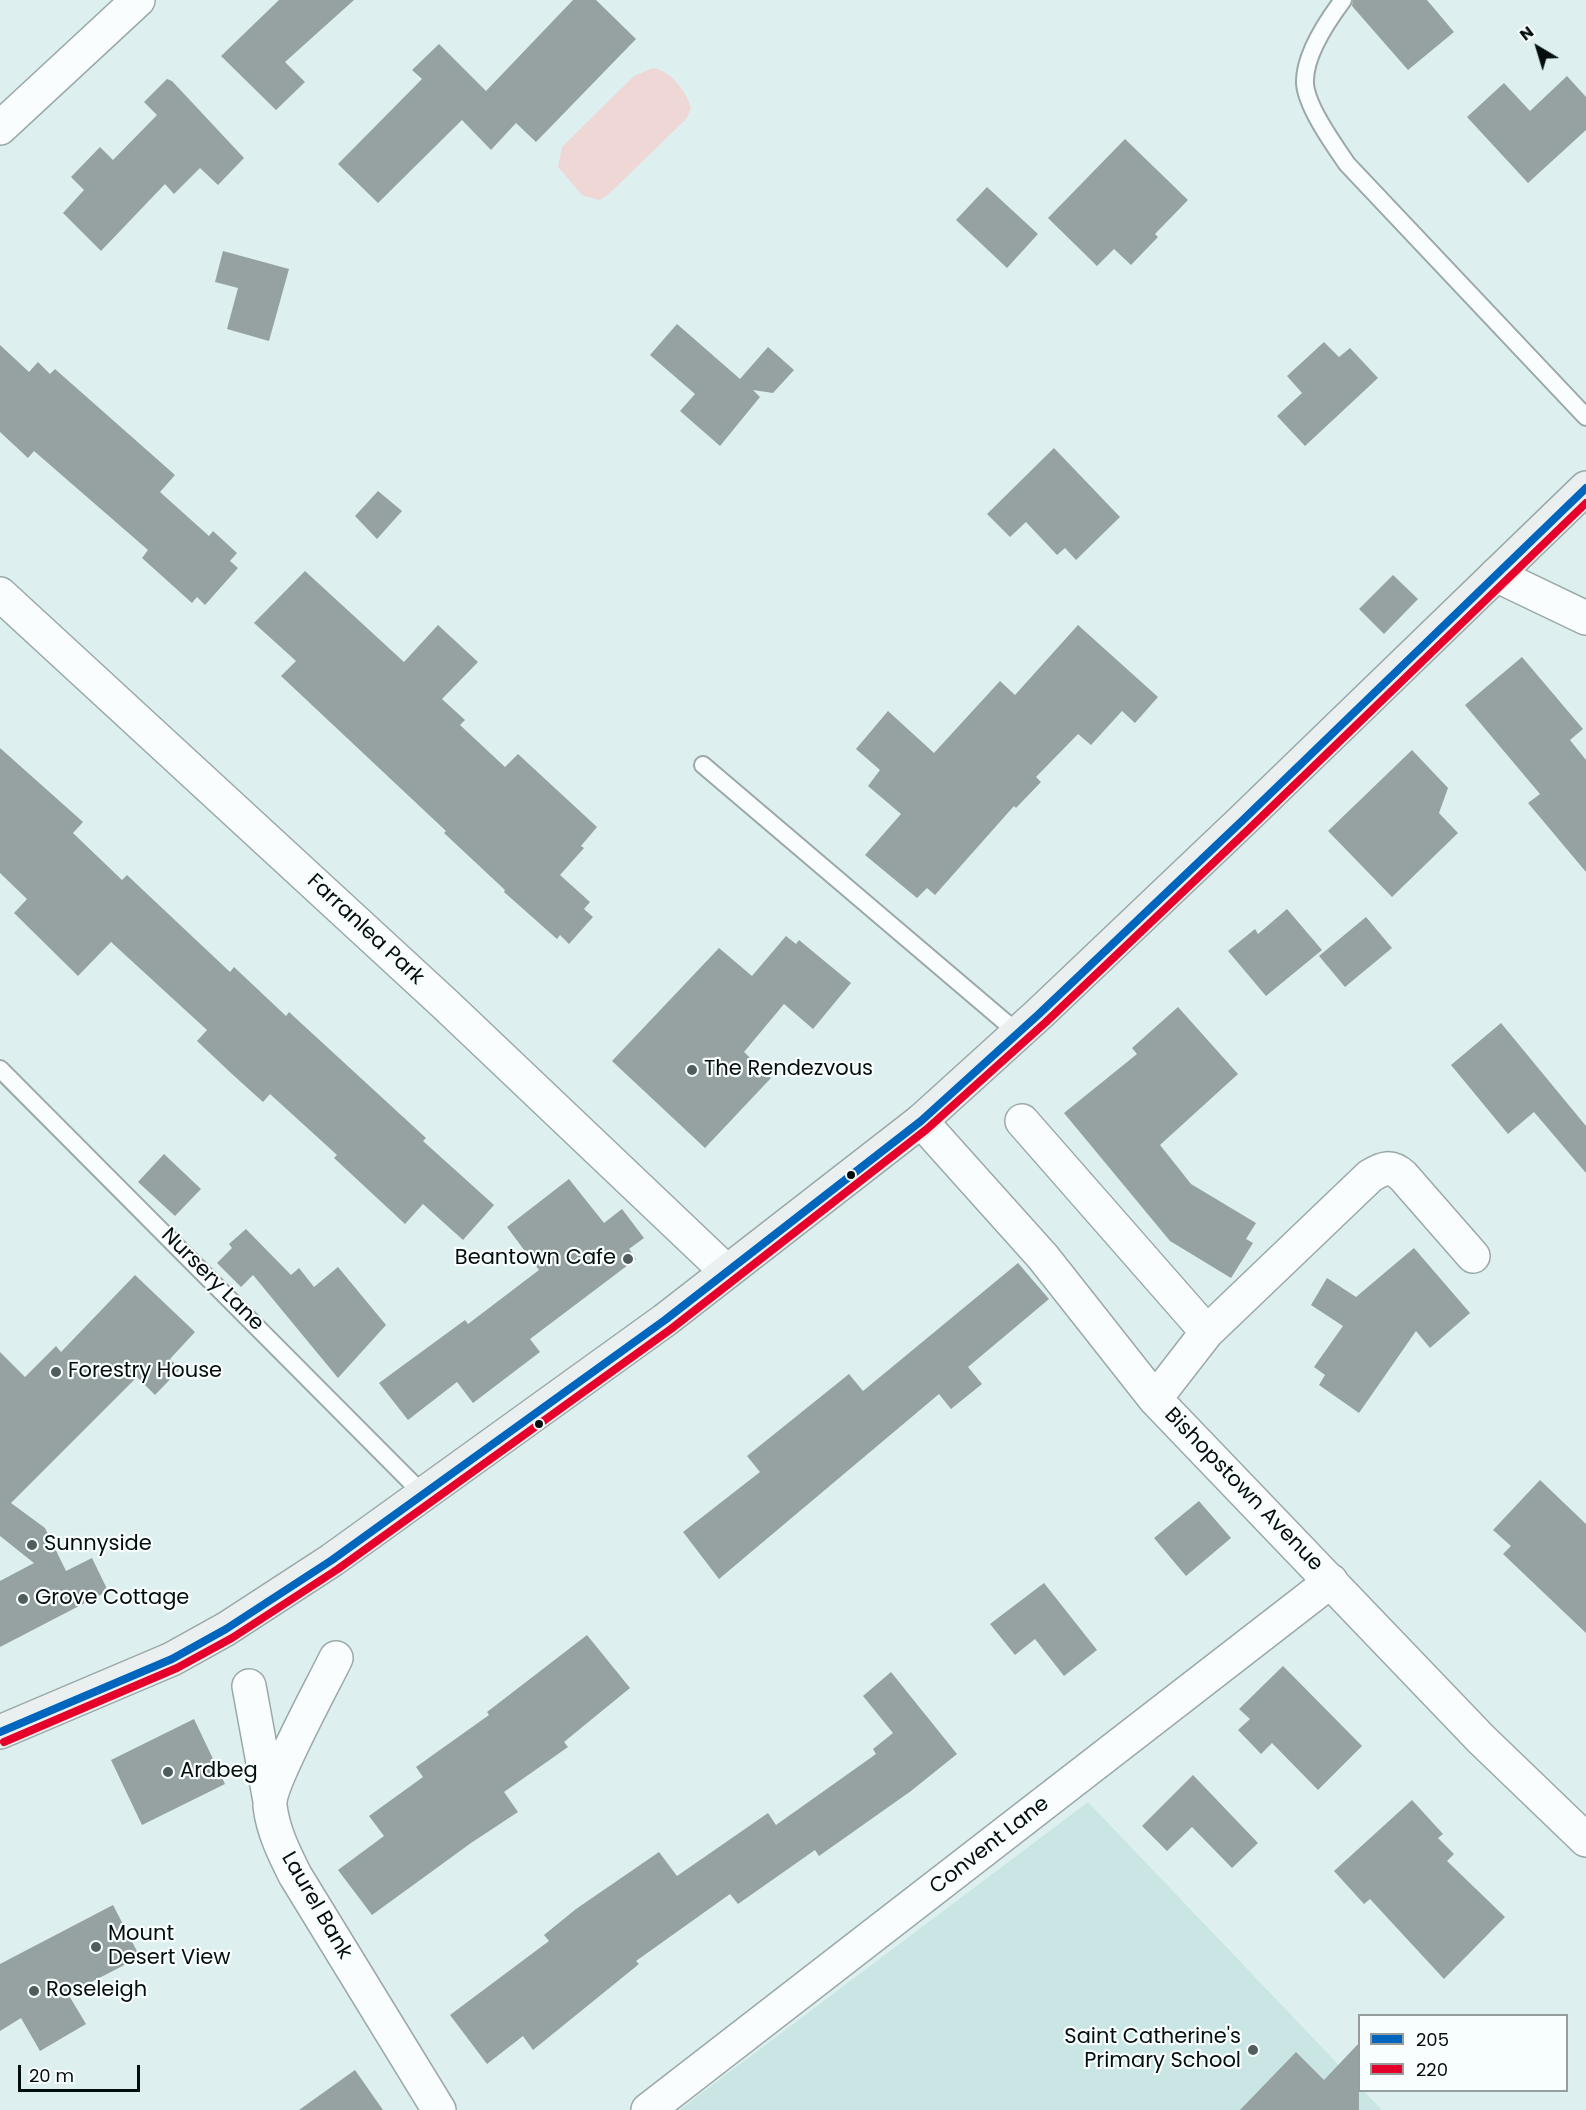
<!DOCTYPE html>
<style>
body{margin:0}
#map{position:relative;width:1586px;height:2110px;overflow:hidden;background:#deefef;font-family:Poppins,sans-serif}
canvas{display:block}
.legend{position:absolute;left:1358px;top:2014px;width:210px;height:78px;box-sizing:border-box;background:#f8fefd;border:2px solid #969e9d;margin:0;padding:8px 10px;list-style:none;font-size:18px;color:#040e0e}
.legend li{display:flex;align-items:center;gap:12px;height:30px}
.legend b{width:30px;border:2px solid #969e9d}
.north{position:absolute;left:1508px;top:18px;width:60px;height:60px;-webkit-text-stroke:4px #f8fefd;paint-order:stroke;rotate:322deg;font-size:16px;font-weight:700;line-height:24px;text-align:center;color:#040e0e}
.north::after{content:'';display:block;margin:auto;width:21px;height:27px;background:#040e0e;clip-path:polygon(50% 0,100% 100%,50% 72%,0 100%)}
.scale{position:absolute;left:18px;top:2065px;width:122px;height:27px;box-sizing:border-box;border:3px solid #040e0e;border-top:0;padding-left:8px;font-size:18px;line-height:21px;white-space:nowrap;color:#040e0e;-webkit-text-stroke:4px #f8fefd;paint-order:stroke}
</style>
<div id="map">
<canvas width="1586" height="2110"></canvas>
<ul class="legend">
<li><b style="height:8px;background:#0065bd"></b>205</li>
<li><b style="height:8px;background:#e4002b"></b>220</li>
</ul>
<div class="north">N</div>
<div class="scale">20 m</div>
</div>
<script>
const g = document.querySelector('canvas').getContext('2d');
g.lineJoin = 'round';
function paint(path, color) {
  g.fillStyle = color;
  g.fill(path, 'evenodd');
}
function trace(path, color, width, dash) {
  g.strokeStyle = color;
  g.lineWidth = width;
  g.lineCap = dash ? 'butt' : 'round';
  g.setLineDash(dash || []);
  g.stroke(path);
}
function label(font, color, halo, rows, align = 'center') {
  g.font = font + ' Poppins,sans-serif';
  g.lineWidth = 4.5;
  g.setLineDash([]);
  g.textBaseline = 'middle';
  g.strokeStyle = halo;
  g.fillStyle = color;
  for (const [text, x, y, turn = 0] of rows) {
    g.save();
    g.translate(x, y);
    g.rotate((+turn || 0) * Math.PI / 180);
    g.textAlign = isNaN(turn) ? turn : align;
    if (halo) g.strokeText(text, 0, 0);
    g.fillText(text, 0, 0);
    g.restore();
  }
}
paint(new Path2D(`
 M 1088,1802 L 1356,2083 L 1360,2090 L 1364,2091 L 1382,2110 L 679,2110 Z`), '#c9e6e5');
paint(new Path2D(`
 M 653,68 C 671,71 686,91 691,108 L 687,118 L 608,195 L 599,200 L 582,195 L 558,167 L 562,147 L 634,76 Z`), '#efd7d6');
paint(new Path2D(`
 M 279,0 L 354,0 L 285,62 L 305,82 L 276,110 L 221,56 Z
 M 573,0 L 596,0 L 636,39 L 536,142 L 516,123 L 491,150 L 462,120 L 378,203 L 338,164 L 422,79 L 412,70 L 439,44 L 486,91 Z
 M 1353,0 L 1427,0 L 1454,32 L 1408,70 L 1352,6 Z
 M 1567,76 L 1586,97 L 1586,130 L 1528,183 L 1467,117 L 1504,83 L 1530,111 Z
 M 167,79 L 172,81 L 244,158 L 218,185 L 200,168 L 174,194 L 165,184 L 101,251 L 63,213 L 84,190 L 71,177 L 100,147 L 113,160 L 157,115 L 144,102 Z
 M 1125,139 L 1188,200 L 1155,234 L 1158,237 L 1131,265 L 1114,249 L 1097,266 L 1048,218 Z
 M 987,187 L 1038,234 L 1007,268 L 956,220 Z
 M 223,251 L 289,269 L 269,341 L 227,329 L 238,288 L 215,282 Z
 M 677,324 L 740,379 L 768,347 L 794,370 L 773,393 L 753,390 L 760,397 L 720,446 L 680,411 L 695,394 L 650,355 Z
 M 1324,342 L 1339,357 L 1350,348 L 1378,378 L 1305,446 L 1277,416 L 1302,393 L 1287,376 Z
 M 0,345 L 29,372 L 38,362 L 50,374 L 55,369 L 175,475 L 160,492 L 209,536 L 213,531 L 237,553 L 230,561 L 238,568 L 205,605 L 197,597 L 192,603 L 142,558 L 148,550 L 34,451 L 28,458 L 0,432 Z
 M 1054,448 L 1120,517 L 1076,560 L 1065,548 L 1057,555 L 1026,522 L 1010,537 L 987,514 Z
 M 378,491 L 402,511 L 377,539 L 355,516 Z
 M 305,571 L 404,662 L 438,625 L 478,662 L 442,699 L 465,720 L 460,725 L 505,767 L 518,754 L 597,827 L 581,846 L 584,848 L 560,875 L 590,902 L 584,909 L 593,917 L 569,944 L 560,935 L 557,939 L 504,892 L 505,890 L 444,833 L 446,831 L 281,676 L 296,661 L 254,623 Z
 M 1393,575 L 1418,599 L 1384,634 L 1359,609 Z
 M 1078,625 L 1158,697 L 1135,723 L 1122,711 L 1091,745 L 1078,734 L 1036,777 L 1041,782 L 1016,808 L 1014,806 L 935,895 L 927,888 L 917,898 L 865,855 L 901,814 L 868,786 L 880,770 L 856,749 L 888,711 L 934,753 L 1000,681 L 1015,695 Z
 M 1522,657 L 1583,729 L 1570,740 L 1586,760 L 1586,872 L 1528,803 L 1540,794 L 1465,705 Z
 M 0,748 L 83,822 L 73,833 L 122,880 L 127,875 L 230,972 L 234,967 L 286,1016 L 289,1012 L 426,1138 L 423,1141 L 494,1205 L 463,1240 L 423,1204 L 405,1224 L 334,1158 L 337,1155 L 270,1094 L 263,1102 L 232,1074 L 197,1041 L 207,1030 L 111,942 L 78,976 L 14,913 L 27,899 L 0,873 Z
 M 1412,750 L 1448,788 L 1439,813 L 1458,833 L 1392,897 L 1328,831 Z
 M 1287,909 L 1322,950 L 1266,996 L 1228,951 L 1255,929 L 1258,934 Z
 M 1366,917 L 1392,948 L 1345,987 L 1319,956 Z
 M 786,936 L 796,944 L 799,940 L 851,983 L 813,1029 L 784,1004 L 744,1052 L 771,1078 L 705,1148 L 612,1061 L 719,948 L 752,976 Z
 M 1178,1007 L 1238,1074 L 1160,1145 L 1191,1184 L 1256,1223 L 1246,1239 L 1253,1243 L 1231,1278 L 1170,1241 L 1064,1113 L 1137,1054 L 1132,1048 Z
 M 1501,1023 L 1586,1126 L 1586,1173 L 1534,1112 L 1508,1134 L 1451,1065 Z
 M 164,1154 L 201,1189 L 175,1216 L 138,1182 Z
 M 569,1179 L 604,1223 L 622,1209 L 644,1238 L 629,1249 L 636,1259 L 530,1339 L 540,1352 L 473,1403 L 457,1382 L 408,1420 L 379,1383 L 465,1320 L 468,1324 L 539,1270 L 507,1227 Z
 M 246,1229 L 291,1275 L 299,1268 L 314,1287 L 338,1267 L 386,1325 L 338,1378 L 253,1275 L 241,1287 L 217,1263 L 232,1248 L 229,1244 Z
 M 1414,1248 L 1470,1313 L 1430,1348 L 1416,1331 L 1359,1413 L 1319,1385 L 1325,1375 L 1314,1367 L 1343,1326 L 1311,1305 L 1327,1278 L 1356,1297 Z
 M 1018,1263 L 1049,1299 L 968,1367 L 982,1384 L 951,1409 L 939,1394 L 719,1579 L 683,1532 L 760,1472 L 747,1456 L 849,1374 L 863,1391 Z
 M 135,1275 L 195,1332 L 170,1359 L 180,1369 L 155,1395 L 137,1377 L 11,1503 L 45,1528 L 66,1571 L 92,1558 L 108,1591 L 0,1647 L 0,1581 L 34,1563 L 0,1536 L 0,1352 L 25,1377 L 56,1346 L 61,1352 Z
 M 1540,1480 L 1586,1524 L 1586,1633 L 1503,1554 L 1511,1546 L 1493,1530 Z
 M 1199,1501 L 1231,1538 L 1186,1576 L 1154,1538 Z
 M 1044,1583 L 1097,1650 L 1064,1676 L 1035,1639 L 1015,1655 L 990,1624 Z
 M 587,1635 L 630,1688 L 564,1742 L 568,1747 L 504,1792 L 518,1812 L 471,1843 L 372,1915 L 338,1870 L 384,1836 L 369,1816 L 423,1777 L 416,1767 L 489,1715 L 487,1712 Z
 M 1283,1666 L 1362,1746 L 1318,1790 L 1272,1743 L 1261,1754 L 1238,1730 L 1250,1719 L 1239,1709 Z
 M 891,1672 L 957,1754 L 911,1791 L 819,1856 L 815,1850 L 738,1904 L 730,1894 L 636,1961 L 639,1964 L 533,2050 L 523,2036 L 487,2064 L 450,2015 L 549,1941 L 544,1935 L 576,1909 L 659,1852 L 677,1876 L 768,1813 L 776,1825 L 876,1754 L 873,1749 L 893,1733 L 863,1696 Z
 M 194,1719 L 225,1784 L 142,1825 L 111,1760 Z
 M 1193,1775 L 1258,1843 L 1232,1868 L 1192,1827 L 1167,1851 L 1142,1826 Z
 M 1412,1800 L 1443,1834 L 1438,1838 L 1454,1854 L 1447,1861 L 1505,1917 L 1444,1979 L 1370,1899 L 1364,1904 L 1334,1871 Z
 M 113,1905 L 140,1957 L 68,1994 L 86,2024 L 40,2051 L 21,2018 L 0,2031 L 0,1964 Z
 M 1359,2043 L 1359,2110 L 1240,2110 L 1296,2052 L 1324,2080 Z
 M 355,2070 L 383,2110 L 299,2110 Z`), '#95a2a1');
const lane = new Path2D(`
 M 1343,0 C 1328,20 1304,56 1305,83 C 1306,106 1334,145 1347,164 L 1586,417
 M 703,765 L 1018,1033
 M 0,1069 L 422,1493`);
const street = new Path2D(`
 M 0,128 L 138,0
 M 1496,575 L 1586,618
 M 0,594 L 445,1004 L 726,1271
 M 921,1121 L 1043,1257 L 1155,1399 L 1481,1739 L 1586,1840
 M 1022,1121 L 1207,1332
 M 1155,1399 L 1207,1332 L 1370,1176 C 1383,1168 1391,1165 1403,1176 L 1473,1256
 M 336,1658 C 324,1683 268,1785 270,1806 C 273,1831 284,1853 295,1875 L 439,2110
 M 249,1686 L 270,1801
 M 648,2110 L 1331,1581`);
const secondary = new Path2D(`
 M 0,1732 L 172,1659 L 226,1629 L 332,1560 L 665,1320 L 921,1121 L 1039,1014 L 1242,821 L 1586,488`);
trace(lane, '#9ba8a8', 20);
trace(street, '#9ba8a8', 36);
trace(secondary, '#9ba8a8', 36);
trace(lane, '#fafdfd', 16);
trace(street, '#fafdfd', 33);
trace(secondary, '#e9f0ef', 33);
trace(new Path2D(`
 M 0,1732 L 172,1659 L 226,1629 L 332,1560 L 665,1320 L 921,1121 L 1039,1014 L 1242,821 L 1586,488`), '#0065bd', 8);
trace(new Path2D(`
 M 4,1742 L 177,1668 L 232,1638 L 338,1569 L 671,1329 L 927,1129 L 1046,1022 L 1249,829 L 1586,503`), '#e4002b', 8);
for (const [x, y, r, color] of [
 [692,1070,6,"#505d5d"],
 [851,1175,5,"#040e0e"],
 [628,1259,6,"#505d5d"],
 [56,1372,6,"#505d5d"],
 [539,1424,5,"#040e0e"],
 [32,1545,6,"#505d5d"],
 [23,1599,6,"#505d5d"],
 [168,1772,6,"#505d5d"],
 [96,1947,6,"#505d5d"],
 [34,1991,6,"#505d5d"],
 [1253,2050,6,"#505d5d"]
]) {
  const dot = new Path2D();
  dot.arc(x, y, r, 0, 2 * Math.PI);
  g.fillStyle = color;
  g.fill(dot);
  trace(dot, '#f8fefd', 2);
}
label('21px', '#040e0e', '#f8fefd', [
 ["Farranlea Park",365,930,43],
 ["Nursery Lane",212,1280,45],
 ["Bishopstown Avenue",1243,1490,46],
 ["Convent Lane",990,1846,-38],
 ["Laurel Bank",316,1906,60]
]);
label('21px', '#040e0e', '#f8fefd', [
 ["The Rendezvous",704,1070],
 ["Beantown Cafe",616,1259,"right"],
 ["Forestry House",68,1372],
 ["Sunnyside",44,1545],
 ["Grove Cottage",35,1599],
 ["Ardbeg",180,1772],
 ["Mount",108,1935],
 ["Desert View",108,1959],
 ["Roseleigh",46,1991],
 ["Saint Catherine's",1241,2038,"right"],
 ["Primary School",1241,2062,"right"]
], 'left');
</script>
